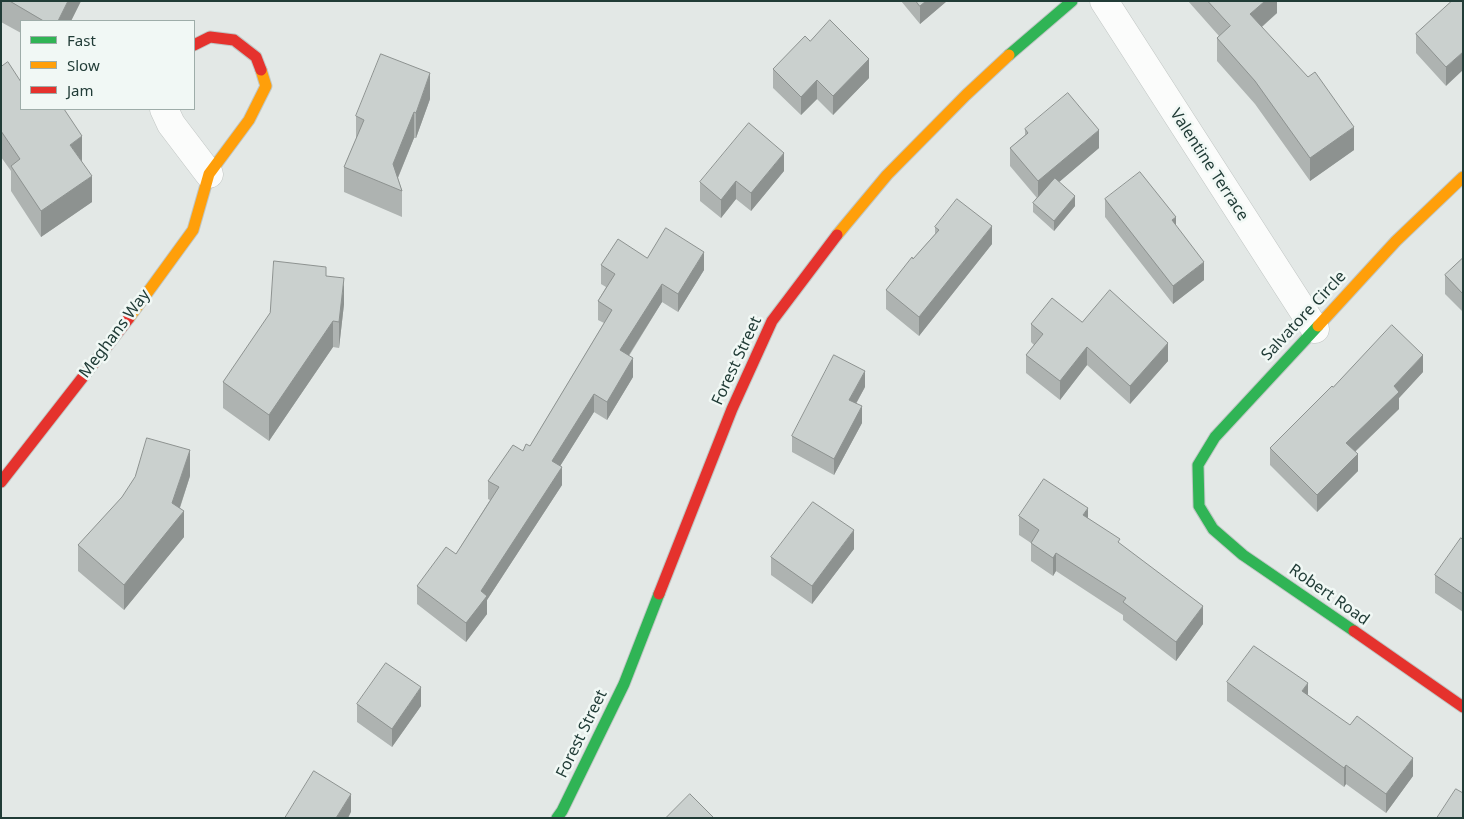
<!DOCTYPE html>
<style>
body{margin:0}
#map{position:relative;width:1464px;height:819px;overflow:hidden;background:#e3e8e6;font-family:"Noto Sans",sans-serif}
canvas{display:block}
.frame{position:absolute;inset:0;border:2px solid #213c37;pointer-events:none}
.legend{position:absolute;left:20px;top:20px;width:175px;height:90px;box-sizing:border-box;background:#f1f8f5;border:1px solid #9eada9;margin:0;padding:6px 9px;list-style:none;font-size:15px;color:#213c37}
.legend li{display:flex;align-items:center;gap:10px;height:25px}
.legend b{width:25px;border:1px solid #9eada9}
</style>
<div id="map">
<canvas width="1464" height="819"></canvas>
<div class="frame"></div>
<ul class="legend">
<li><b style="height:6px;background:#30b455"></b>Fast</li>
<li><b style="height:6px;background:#ff9f0a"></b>Slow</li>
<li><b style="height:6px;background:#e5322d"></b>Jam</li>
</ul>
</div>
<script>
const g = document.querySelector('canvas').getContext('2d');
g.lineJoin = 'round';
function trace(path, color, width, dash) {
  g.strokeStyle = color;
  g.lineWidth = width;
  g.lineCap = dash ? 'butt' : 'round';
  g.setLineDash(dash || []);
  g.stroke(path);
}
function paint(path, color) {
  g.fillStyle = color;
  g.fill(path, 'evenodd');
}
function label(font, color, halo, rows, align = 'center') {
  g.font = font + ' "Noto Sans",sans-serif';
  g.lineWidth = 5;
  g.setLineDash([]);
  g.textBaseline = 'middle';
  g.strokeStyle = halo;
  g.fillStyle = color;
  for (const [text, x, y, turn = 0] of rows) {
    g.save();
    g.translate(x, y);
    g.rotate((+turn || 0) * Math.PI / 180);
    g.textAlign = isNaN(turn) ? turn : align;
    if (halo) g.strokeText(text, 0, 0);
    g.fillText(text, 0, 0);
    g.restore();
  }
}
const street = new Path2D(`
 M 1104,1 L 1315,329
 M 164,109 L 171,124 L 209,174`);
const fast = new Path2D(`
 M 1009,55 L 1072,1
 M 1318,326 L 1215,437 L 1198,465 L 1199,506 L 1213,529 L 1243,555 L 1354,631
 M 557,818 L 562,811 L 624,684 L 659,594`);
const slow = new Path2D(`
 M 837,235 L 887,175 L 966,95 L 1009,55
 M 129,318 L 193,230 L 209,174 L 249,120 L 266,86 L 261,70
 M 1318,326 L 1396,241 L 1463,177`);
const jam = new Path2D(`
 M 194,45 L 210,37 L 234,40 L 256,57 L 261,70
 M 1,482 L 129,318
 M 659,594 L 732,409 L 772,321 L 837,235
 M 1354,631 L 1463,707`);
trace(street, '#c0c5c3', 29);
trace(fast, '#bfc6c4', 13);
trace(slow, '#bfc6c4', 13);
trace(jam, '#bfc6c4', 13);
trace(street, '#fbfcfb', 28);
trace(fast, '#30b455', 11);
trace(slow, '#ff9f0a', 11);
trace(jam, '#e5322d', 11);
paint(new Path2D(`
 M 1,1 L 81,1 L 71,21 L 21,21 L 21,33 L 1,22 Z
 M 901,1 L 947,1 L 920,24 Z
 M 1188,1 L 1277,1 L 1277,13 L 1262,27 L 1354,150 L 1310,181 L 1255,104 L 1217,61 L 1217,38 L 1219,36 Z
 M 1452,1 L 1446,86 L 1416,53 L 1416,34 Z
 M 810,41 L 869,78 L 833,115 L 817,99 L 801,115 L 773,88 L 773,69 Z
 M 1,67 L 82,162 L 92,202 L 41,237 L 11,191 L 11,171 L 1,157 Z
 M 430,99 L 416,138 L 414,138 L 398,178 L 402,191 L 402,217 L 344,192 L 344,167 L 356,139 L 356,116 Z
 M 1025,129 L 1099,148 L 1059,182 L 1075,206 L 1054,231 L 1033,212 L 1033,203 L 1037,198 L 1010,166 L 1010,148 L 1025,135 Z
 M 784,171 L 751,211 L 736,199 L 721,218 L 700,201 L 700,182 Z
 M 1105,199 L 1204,280 L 1173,304 L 1105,217 Z
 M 935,227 L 992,244 L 919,336 L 886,309 L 886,290 L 935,234 Z
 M 647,258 L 704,270 L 678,312 L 662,302 L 629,356 L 633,377 L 607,420 L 594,412 L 560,466 L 562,485 L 487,600 L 487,614 L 466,642 L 417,604 L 417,586 L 456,554 L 490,500 L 488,499 L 488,481 L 523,451 L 530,446 L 604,323 L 598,320 L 598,301 L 606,287 L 601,284 L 601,265 Z
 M 1463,258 L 1463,312 L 1445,294 L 1445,275 Z
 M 326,276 L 344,304 L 339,348 L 333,347 L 269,441 L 223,408 L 223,382 Z
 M 1082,322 L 1168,361 L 1130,404 L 1087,365 L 1060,400 L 1026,373 L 1026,355 L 1034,345 L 1031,342 L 1031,324 Z
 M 1423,372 L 1399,398 L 1399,409 L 1355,452 L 1358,471 L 1317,512 L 1270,465 L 1270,448 L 1333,387 Z
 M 865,387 L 856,404 L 862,423 L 834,475 L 792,452 L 792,436 Z
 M 190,476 L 180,508 L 184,537 L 124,610 L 78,571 L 78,545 Z
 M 1019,516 L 1088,518 L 1120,544 L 1203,624 L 1176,661 L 1123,620 L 1123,615 L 1056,571 L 1053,576 L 1031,561 L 1031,543 L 1019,535 Z
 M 1463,540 L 1463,612 L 1435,593 L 1435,575 Z
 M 854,549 L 812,604 L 771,575 L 771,557 Z
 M 1227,682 L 1308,695 L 1413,776 L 1386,813 L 1346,784 L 1344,787 L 1227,701 Z
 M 357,704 L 421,706 L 392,747 L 357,722 Z`), '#aeb3b1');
paint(new Path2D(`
 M 68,1 L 81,1 L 71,21 L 58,21 Z
 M 926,1 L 947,1 L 920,24 L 920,6 Z
 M 1265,1 L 1277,1 L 1277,13 L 1250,37 L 1250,14 Z
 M 1463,52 L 1463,70 L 1446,86 L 1446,67 Z
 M 869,59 L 869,78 L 833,115 L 833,96 Z
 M 430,73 L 430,99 L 416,138 L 416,113 Z
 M 817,80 L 817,99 L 801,115 L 801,97 Z
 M 414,112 L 414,138 L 394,187 L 393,164 Z
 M 1354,127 L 1354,150 L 1310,181 L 1310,158 Z
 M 1099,130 L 1099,148 L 1038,200 L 1038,181 Z
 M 82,136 L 82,162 L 70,145 Z
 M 784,153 L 784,171 L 751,211 L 751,193 Z
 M 92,176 L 92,202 L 41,237 L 41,211 Z
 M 736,181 L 736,199 L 721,218 L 721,200 Z
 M 1075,196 L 1075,206 L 1054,231 L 1054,221 Z
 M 1176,217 L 1176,236 L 1172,220 Z
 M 992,226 L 992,244 L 919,336 L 919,317 Z
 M 704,252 L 704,270 L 678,312 L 678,294 Z
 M 1204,262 L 1204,280 L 1173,304 L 1173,286 Z
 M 344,278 L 344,304 L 339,348 L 339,322 Z
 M 662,284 L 662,302 L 620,369 L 620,350 Z
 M 333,321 L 333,347 L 269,441 L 269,415 Z
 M 1168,343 L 1168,361 L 1130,404 L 1130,386 Z
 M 1087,347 L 1087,365 L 1060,400 L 1060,381 Z
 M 1423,355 L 1423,372 L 1399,398 L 1399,409 L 1346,460 L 1346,443 L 1394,386 Z
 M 633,358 L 633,377 L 607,420 L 607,402 Z
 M 865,371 L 865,387 L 849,416 L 849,400 Z
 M 594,394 L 594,412 L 552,479 L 552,461 Z
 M 862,406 L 862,423 L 834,475 L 834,459 Z
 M 190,450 L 190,476 L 175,522 L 184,511 L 184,537 L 124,610 L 124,585 L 172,503 Z
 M 1358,454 L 1358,471 L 1317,512 L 1317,495 Z
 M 562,467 L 562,485 L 487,600 L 487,614 L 466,642 L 466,623 L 481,591 Z
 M 1088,508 L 1088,526 L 1083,515 Z
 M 854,530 L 854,549 L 812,604 L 812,586 Z
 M 1056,553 L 1056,571 L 1053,576 L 1053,558 Z
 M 1203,606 L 1203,624 L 1176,661 L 1176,642 Z
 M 1308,683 L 1308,702 L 1302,691 Z
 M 421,687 L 421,706 L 392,747 L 392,729 Z
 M 1413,758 L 1413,776 L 1386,813 L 1386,794 Z
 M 1346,765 L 1346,784 L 1344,787 L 1344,768 Z
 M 351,794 L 351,812 L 348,818 L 336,818 Z`), '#8d9290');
const building = new Path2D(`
 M 10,1 L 68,1 L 58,21 L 44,21 Z
 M 916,1 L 926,1 L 920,6 Z
 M 1208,1 L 1265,1 L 1250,14 L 1308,77 L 1315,72 L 1354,127 L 1310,158 L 1255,81 L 1217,38 L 1230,26 Z
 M 1452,1 L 1461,1 L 1463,3 L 1463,52 L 1446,67 L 1416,34 Z
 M 830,20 L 869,59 L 833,96 L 817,80 L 801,97 L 773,69 L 805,36 L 810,41 Z
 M 381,54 L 430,73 L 416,113 L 414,112 L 393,164 L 402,191 L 344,167 L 364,120 L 356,116 Z
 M 8,62 L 21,82 L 21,109 L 64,109 L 82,136 L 70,145 L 92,176 L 41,211 L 11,166 L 20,159 L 1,131 L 1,67 Z
 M 1068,93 L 1099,130 L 1038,181 L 1010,148 L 1028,133 L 1025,129 Z
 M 749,123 L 784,153 L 751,193 L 736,181 L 721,200 L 700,182 Z
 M 1140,172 L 1176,217 L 1172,220 L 1204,262 L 1173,286 L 1105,199 Z
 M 1055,178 L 1075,196 L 1054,221 L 1033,203 Z
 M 957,199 L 992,226 L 919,317 L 886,290 L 912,257 L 913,259 L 939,230 L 935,227 Z
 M 666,228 L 704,252 L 678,294 L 662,284 L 620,350 L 633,358 L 607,402 L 594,394 L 552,461 L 562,467 L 481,591 L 487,596 L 466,623 L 417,586 L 446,547 L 456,554 L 499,487 L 488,481 L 513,445 L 523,451 L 526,444 L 530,446 L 612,310 L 598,301 L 615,274 L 601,265 L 618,239 L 647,258 Z
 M 1463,258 L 1463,294 L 1445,275 Z
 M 274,261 L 326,267 L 326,276 L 344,278 L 339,322 L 333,321 L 269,415 L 223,382 L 270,313 Z
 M 1110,290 L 1168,343 L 1130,386 L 1087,347 L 1060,381 L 1026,355 L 1043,334 L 1031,324 L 1052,298 L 1082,322 Z
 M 1392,325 L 1423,355 L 1394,386 L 1399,392 L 1346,443 L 1358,454 L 1317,495 L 1270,448 L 1332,386 L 1333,387 Z
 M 834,355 L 865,371 L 849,400 L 862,406 L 834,459 L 792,436 Z
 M 147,438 L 190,450 L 172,503 L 184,511 L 124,585 L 78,545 L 122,497 L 135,477 Z
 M 1044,479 L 1088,508 L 1083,515 L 1120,539 L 1118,542 L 1203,606 L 1176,642 L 1123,602 L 1126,598 L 1056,553 L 1053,558 L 1031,543 L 1039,530 L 1019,516 Z
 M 813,502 L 854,530 L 812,586 L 771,557 Z
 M 1461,538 L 1463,540 L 1463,594 L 1435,575 Z
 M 1254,646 L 1308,683 L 1302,691 L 1350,725 L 1357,716 L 1413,758 L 1386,794 L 1346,765 L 1344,768 L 1227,682 Z
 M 386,663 L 421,687 L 392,729 L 357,704 Z
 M 314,771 L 351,794 L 336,818 L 285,818 Z
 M 1456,789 L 1463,793 L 1463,818 L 1437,818 Z
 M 690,794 L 714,818 L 666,818 Z`);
paint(building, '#cad0ce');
trace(building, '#8d9290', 1);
label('16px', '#213c37', '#f1f8f5', [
 ["Valentine Terrace",1209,165,57],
 ["Salvatore Circle",1304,316,-47],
 ["Meghans Way",115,334,-53],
 ["Forest Street",737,361,-65],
 ["Robert Road",1329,595,35],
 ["Forest Street",582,734,-64]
]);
</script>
